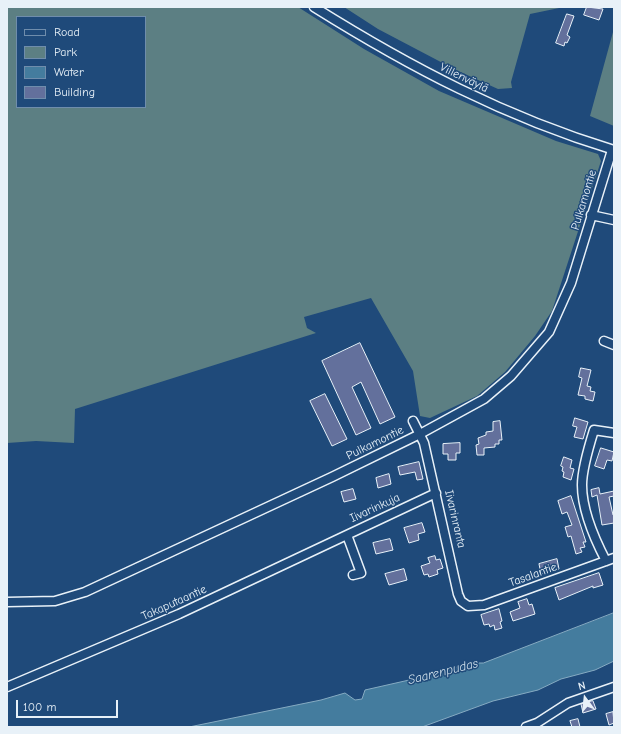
<!DOCTYPE html>
<meta charset="utf-8">
<style>
body{margin:0}
#map{position:relative;width:621px;height:734px;overflow:hidden;background:#1f4a7a;font-family:"Comic Neue",sans-serif}
canvas{display:block}
.frame{position:absolute;inset:0;border:8px solid #e8f1f8;pointer-events:none}
.legend{position:absolute;left:16px;top:16px;width:130px;height:92px;box-sizing:border-box;background:#1f4a7a;border:1px solid #6f8dac;margin:0;padding:5px 7px;list-style:none;font-size:12px;color:#e8f1f8}
.legend li{display:flex;align-items:center;gap:8px;height:20px}
.legend b{width:20px;border:1px solid #6f8dac}
.north{position:absolute;left:565px;top:678px;width:40px;height:40px;-webkit-text-stroke:3px #1f4a7a;paint-order:stroke;rotate:345deg;font-size:11px;font-weight:700;line-height:16px;text-align:center;color:#e8f1f8}
.north::after{content:'';display:block;margin:auto;width:14px;height:18px;background:#e8f1f8;clip-path:polygon(50% 0,100% 100%,50% 72%,0 100%)}
.scale{position:absolute;left:16px;top:700px;width:102px;height:18px;box-sizing:border-box;border:2px solid #e8f1f8;border-top:0;padding-left:5px;font-size:12px;line-height:14px;white-space:nowrap;color:#e8f1f8;-webkit-text-stroke:3px #1f4a7a;paint-order:stroke}
</style>
<div id="map">
<canvas width="621" height="734"></canvas>
<div class="frame"></div>
<ul class="legend">
<li><b style="height:5px;background:#1f4a7a"></b>Road</li>
<li><b style="height:11px;background:#5c7f83"></b>Park</li>
<li><b style="height:11px;background:#447c9e"></b>Water</li>
<li><b style="height:11px;background:#63709c"></b>Building</li>
</ul>
<div class="north">N</div>
<div class="scale">100 m</div>
</div>
<script>
const g = document.querySelector('canvas').getContext('2d');
g.lineJoin = 'round';
function paint(path, color) {
  g.fillStyle = color;
  g.fill(path, 'evenodd');
}
function trace(path, color, width, dash) {
  g.strokeStyle = color;
  g.lineWidth = width;
  g.lineCap = dash ? 'butt' : 'round';
  g.setLineDash(dash || []);
  g.stroke(path);
}
function label(font, color, halo, rows, align = 'center') {
  g.font = font + ' "Comic Neue",sans-serif';
  g.lineWidth = 3;
  g.setLineDash([]);
  g.textBaseline = 'middle';
  g.strokeStyle = halo;
  g.fillStyle = color;
  for (const [text, x, y, turn = 0] of rows) {
    g.save();
    g.translate(x, y);
    g.rotate((+turn || 0) * Math.PI / 180);
    g.textAlign = isNaN(turn) ? turn : align;
    if (halo) g.strokeText(text, 0, 0);
    g.fillText(text, 0, 0);
    g.restore();
  }
}
paint(new Path2D(`
 M 7,7 L 298,7 L 364,49 L 439,91 L 556,141 L 598,154 L 601,161 L 552,311 L 535,336 L 505,372 L 477,396 L 430,418 L 420,416 L 413,371 L 371,298 L 304,317 L 307,328 L 316,333 L 75,409 L 74,443 L 36,441 L 7,443 ZM 17,17 L 145,17 L 145,107 L 17,107 Z
 M 344,7 L 564,7 L 530,14 L 511,82 L 512,88 L 498,89 L 456,70 L 378,29 Z
 M 613,32 L 614,32 L 614,126 L 590,116 Z`), '#5c7f83');
const water = new Path2D(`
 M 614,613 L 614,661 L 595,670 L 561,679 L 538,690 L 493,701 L 422,727 L 189,727 L 321,700 L 345,693 L 355,700 L 362,699 L 365,690 L 418,678 L 471,663 L 483,663 Z`);
paint(water, '#447c9e');
trace(water, '#86abc2', 1);
const building = new Path2D(`
 M 587,7 L 603,9 L 599,20 L 584,15 Z
 M 567,14 L 574,16 L 567,35 L 570,37 L 567,43 L 565,42 L 564,46 L 556,43 Z
 M 360,343 L 395,417 L 380,424 L 361,382 L 352,387 L 371,428 L 356,435 L 322,361 Z
 M 581,368 L 591,370 L 587,386 L 591,387 L 590,391 L 595,392 L 593,401 L 585,399 L 585,396 L 578,395 L 582,378 L 579,377 Z
 M 325,394 L 347,439 L 332,446 L 310,401 Z
 M 575,418 L 588,422 L 583,439 L 574,437 L 577,427 L 573,426 Z
 M 500,421 L 502,440 L 499,440 L 499,444 L 495,444 L 495,447 L 484,448 L 484,455 L 477,455 L 476,445 L 479,444 L 478,438 L 486,435 L 486,432 L 493,431 L 493,422 Z
 M 460,443 L 460,453 L 456,453 L 456,460 L 448,460 L 448,454 L 443,454 L 443,444 Z
 M 601,448 L 614,452 L 612,461 L 607,460 L 604,469 L 595,466 Z
 M 564,457 L 572,460 L 570,468 L 574,469 L 571,480 L 563,477 L 564,472 L 562,471 L 563,467 L 561,466 Z
 M 419,462 L 423,479 L 417,480 L 415,472 L 400,475 L 398,467 Z
 M 389,474 L 391,484 L 378,488 L 376,478 Z
 M 599,488 L 600,494 L 614,491 L 614,496 L 609,497 L 613,515 L 614,514 L 614,523 L 602,525 L 597,495 L 592,497 L 591,490 Z
 M 353,489 L 356,499 L 344,502 L 341,492 Z
 M 571,496 L 586,542 L 583,542 L 585,547 L 580,548 L 582,552 L 576,554 L 571,536 L 568,537 L 565,527 L 572,525 L 567,512 L 562,514 L 558,501 Z
 M 422,523 L 425,532 L 418,534 L 419,540 L 409,543 L 404,528 Z
 M 390,539 L 393,550 L 376,554 L 373,543 Z
 M 435,556 L 436,560 L 440,559 L 443,568 L 437,570 L 438,574 L 429,577 L 428,574 L 424,575 L 421,566 L 430,563 L 428,558 Z
 M 557,559 L 559,569 L 541,574 L 539,564 Z
 M 404,569 L 407,580 L 389,585 L 385,574 Z
 M 599,573 L 603,585 L 593,588 L 593,586 L 559,600 L 555,588 Z
 M 527,599 L 529,605 L 532,604 L 535,614 L 513,621 L 510,612 L 520,608 L 518,602 Z
 M 499,609 L 502,621 L 500,622 L 502,628 L 495,630 L 494,625 L 490,627 L 489,624 L 484,625 L 481,615 Z
 M 593,701 L 596,709 L 583,713 L 581,704 Z
 M 613,712 L 614,723 L 609,725 L 606,714 Z
 M 578,719 L 580,727 L 572,727 L 570,721 Z`);
paint(building, '#63709c');
trace(building, '#e8f1f8', 1);
const minor = new Path2D(`
 M 314,7 C 410,67 505,117 614,150
 M 591,215 L 614,220
 M 604,341 L 614,345
 M 413,421 L 424,443 L 458,594 L 461,601 L 468,606 L 484,605 L 614,558
 M 347,535 L 361,573 L 353,575
 M 606,561 C 594,538 582,511 582,485 C 582,469 589,446 594,430 L 614,433
 M 7,602 L 55,601 L 85,592 L 332,477 L 420,434 L 484,399 L 511,376 L 549,332 L 571,283 L 612,150
 M 7,687 L 179,614 L 436,493
 M 526,727 L 537,723 L 568,703 L 614,687`);
trace(minor, '#e8f1f8', 11);
trace(minor, '#1f4a7a', 8);
label('12px', '#e8f1f8', '#1f4a7a', [
 ["Villenväylä",464,78,26],
 ["Pulkamontie",584,200,-73],
 ["Pulkamontie",375,443,-26],
 ["Iivarinkuja",375,508,-25],
 ["Iivarinranta",455,519,77],
 ["Tasalantie",533,575,-20],
 ["Takaputaantie",174,603,-24]
]);
label('italic 13px', '#cfdfea', '#1f4a7a', [
 ["Saarenpudas",443,672,-14]
]);
</script>
